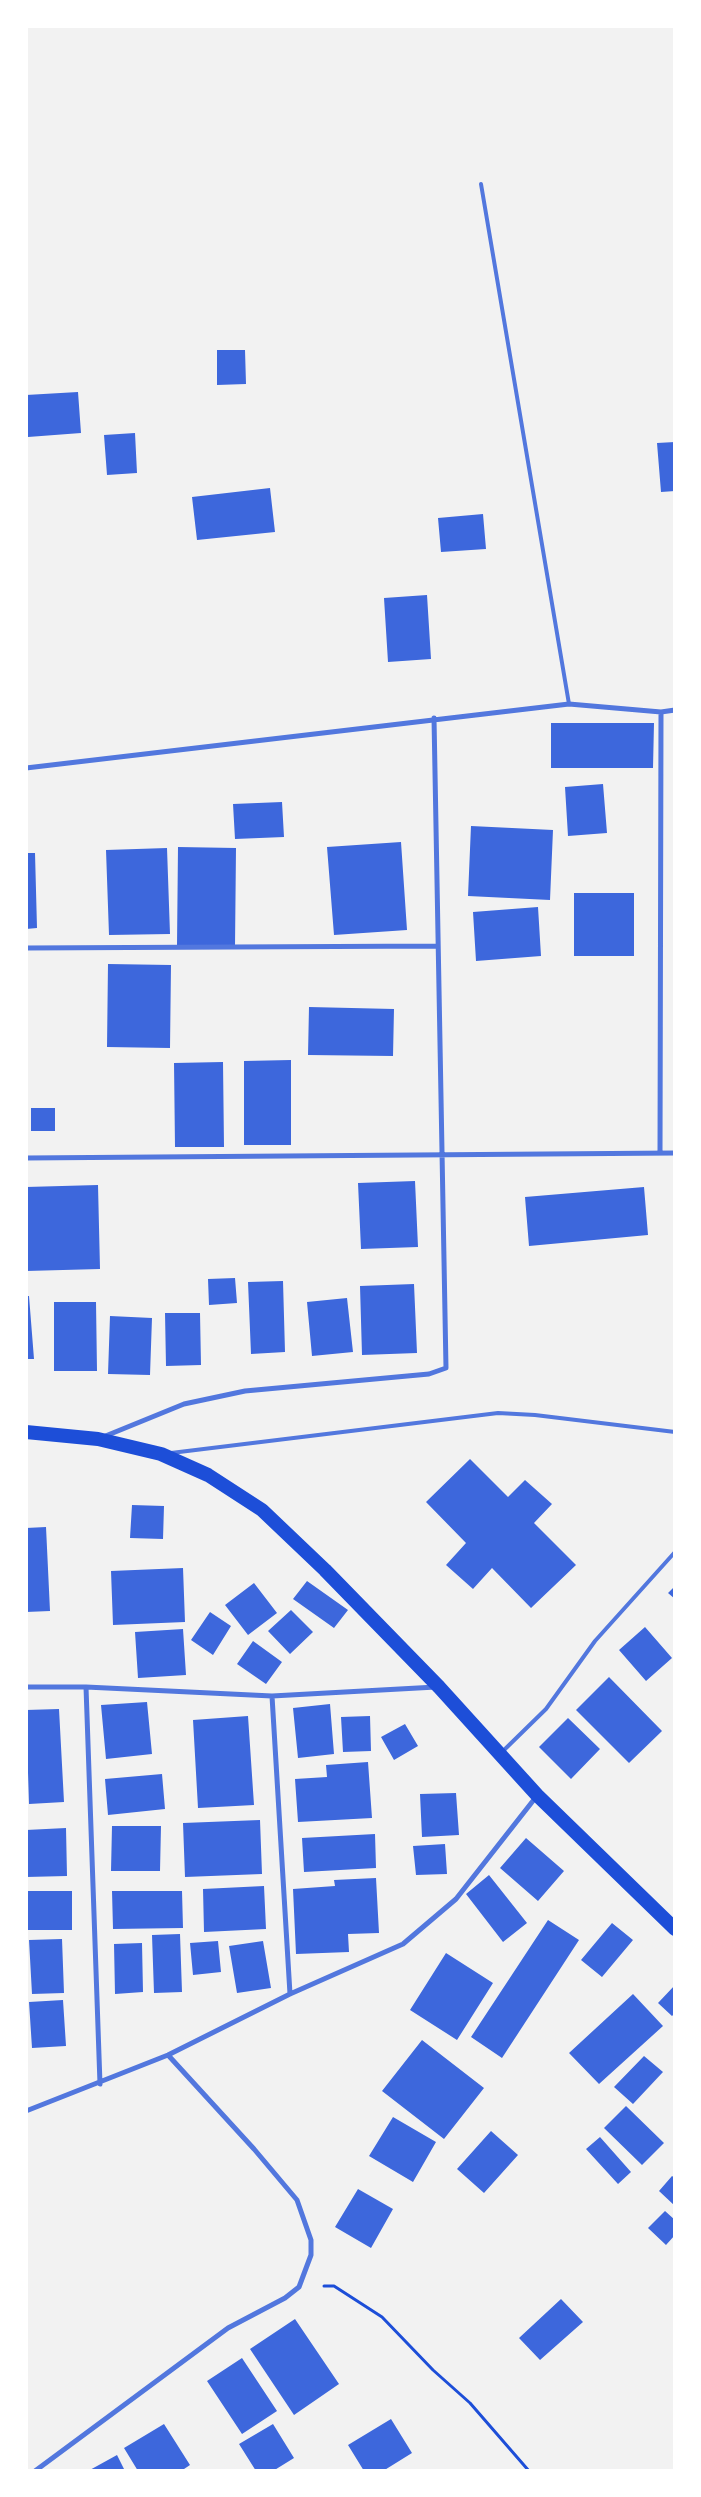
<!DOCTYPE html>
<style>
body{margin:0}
#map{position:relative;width:701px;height:2497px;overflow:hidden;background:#f2f2f2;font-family:Commissioner,sans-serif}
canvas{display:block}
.frame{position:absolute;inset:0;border:28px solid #fff;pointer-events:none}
</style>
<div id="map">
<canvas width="701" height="2497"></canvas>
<div class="frame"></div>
</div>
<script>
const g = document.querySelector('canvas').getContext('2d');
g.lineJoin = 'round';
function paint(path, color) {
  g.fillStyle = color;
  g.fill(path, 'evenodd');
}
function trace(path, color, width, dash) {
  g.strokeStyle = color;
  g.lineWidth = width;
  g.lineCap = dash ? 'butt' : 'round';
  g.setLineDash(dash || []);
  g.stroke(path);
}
paint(new Path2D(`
 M 217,350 L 245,350 L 246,384 L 217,385 Z
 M 78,392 L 81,433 L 28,437 L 26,395 Z
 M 135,433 L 137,473 L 107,475 L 104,435 Z
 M 675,442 L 675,491 L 661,492 L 657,443 Z
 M 270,488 L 275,532 L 197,540 L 192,497 Z
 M 483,514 L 486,549 L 441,552 L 438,518 Z
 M 427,595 L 431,659 L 388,662 L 384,598 Z
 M 551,723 L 654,723 L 653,768 L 551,768 Z
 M 603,784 L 607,833 L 568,836 L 565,787 Z
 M 282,802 L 284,837 L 235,839 L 233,804 Z
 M 471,826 L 553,830 L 550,900 L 468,896 Z
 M 401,842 L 407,930 L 334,935 L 327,847 Z
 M 178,847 L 236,848 L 235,946 L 177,945 Z
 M 167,848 L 170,934 L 109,935 L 106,850 Z
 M 26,853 L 35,853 L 37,928 L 26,929 Z
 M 574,893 L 634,893 L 634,956 L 574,956 Z
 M 538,907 L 541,956 L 476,961 L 473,912 Z
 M 108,964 L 171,965 L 170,1048 L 107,1047 Z
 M 309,1007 L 394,1009 L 393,1056 L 308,1055 Z
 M 291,1060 L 291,1145 L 244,1145 L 244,1061 Z
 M 223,1062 L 224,1147 L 175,1147 L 174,1063 Z
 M 31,1108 L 55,1108 L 55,1131 L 31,1131 Z
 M 415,1181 L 418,1247 L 361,1249 L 358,1183 Z
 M 98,1185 L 100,1269 L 26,1271 L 26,1187 Z
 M 644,1187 L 648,1235 L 529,1246 L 525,1197 Z
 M 235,1278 L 237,1303 L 209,1305 L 208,1279 Z
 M 283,1281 L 285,1352 L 251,1354 L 248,1282 Z
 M 414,1284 L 417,1353 L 362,1355 L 360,1286 Z
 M 26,1296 L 29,1296 L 34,1359 L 26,1359 Z
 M 347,1298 L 353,1352 L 312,1356 L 307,1302 Z
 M 54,1302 L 96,1302 L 97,1371 L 54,1371 Z
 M 165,1313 L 200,1313 L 201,1365 L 166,1366 Z
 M 110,1316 L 152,1318 L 150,1375 L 108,1374 Z
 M 470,1459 L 508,1497 L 525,1480 L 552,1504 L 534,1523 L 576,1565 L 531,1608 L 492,1568 L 473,1589 L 446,1565 L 466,1543 L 426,1502 Z
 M 132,1505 L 164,1506 L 163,1539 L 130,1538 Z
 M 46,1527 L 50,1611 L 26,1612 L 26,1528 Z
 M 183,1568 L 185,1622 L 113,1625 L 111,1571 Z
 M 307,1581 L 348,1610 L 334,1628 L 293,1599 Z
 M 254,1583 L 277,1613 L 248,1635 L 225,1605 Z
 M 675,1586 L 675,1599 L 668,1593 Z
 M 291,1610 L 313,1632 L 290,1654 L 268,1631 Z
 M 210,1612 L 231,1626 L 213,1655 L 191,1640 Z
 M 645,1627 L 672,1658 L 646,1681 L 619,1650 Z
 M 183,1629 L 186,1675 L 138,1678 L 135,1632 Z
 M 253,1641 L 282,1662 L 266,1684 L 237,1664 Z
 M 609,1677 L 662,1731 L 629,1763 L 576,1710 Z
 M 147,1702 L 152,1754 L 106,1759 L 101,1705 Z
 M 330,1704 L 334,1754 L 298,1758 L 293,1708 Z
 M 59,1709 L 64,1802 L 29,1804 L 26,1710 Z
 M 248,1716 L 254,1805 L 198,1808 L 193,1720 Z
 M 370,1716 L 371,1751 L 343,1752 L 341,1717 Z
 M 568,1718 L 600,1749 L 571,1779 L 539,1747 Z
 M 405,1724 L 418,1746 L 394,1760 L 381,1737 Z
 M 368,1762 L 372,1818 L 298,1822 L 295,1779 L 327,1777 L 326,1765 Z
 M 162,1774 L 165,1809 L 108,1815 L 105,1779 Z
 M 456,1793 L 459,1835 L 422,1837 L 420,1794 Z
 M 260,1820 L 262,1874 L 185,1877 L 183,1823 Z
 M 112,1826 L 161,1826 L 160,1871 L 111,1871 Z
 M 66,1828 L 67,1876 L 26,1877 L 26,1830 Z
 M 375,1834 L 376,1868 L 304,1872 L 302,1838 Z
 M 526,1838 L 564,1871 L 538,1901 L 500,1868 Z
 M 445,1844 L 447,1874 L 416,1875 L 413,1846 Z
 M 489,1875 L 527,1923 L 503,1942 L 466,1894 Z
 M 376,1878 L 379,1933 L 348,1934 L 349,1952 L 296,1954 L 293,1889 L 335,1886 L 334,1880 Z
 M 264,1886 L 266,1929 L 204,1932 L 203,1889 Z
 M 26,1891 L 72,1891 L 72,1930 L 26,1930 Z
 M 112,1891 L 182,1891 L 183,1928 L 113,1929 Z
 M 548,1920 L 579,1940 L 502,2058 L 471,2037 Z
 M 612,1923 L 633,1940 L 602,1977 L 581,1960 Z
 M 180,1934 L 182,1992 L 154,1993 L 152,1935 Z
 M 62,1939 L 64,1993 L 32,1994 L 29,1940 Z
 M 218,1941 L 221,1972 L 193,1975 L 190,1943 Z
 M 263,1941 L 271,1988 L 237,1993 L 229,1946 Z
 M 142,1943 L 143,1992 L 115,1994 L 114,1944 Z
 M 446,1953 L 493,1983 L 457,2040 L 410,2010 Z
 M 675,1985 L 675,2013 L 672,2016 L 658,2003 Z
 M 633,1994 L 663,2026 L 599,2084 L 569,2053 Z
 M 63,2000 L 66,2046 L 32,2048 L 29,2002 Z
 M 422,2040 L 484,2088 L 444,2139 L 382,2091 Z
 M 644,2056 L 663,2072 L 633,2104 L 614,2087 Z
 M 626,2106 L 664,2143 L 642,2165 L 604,2128 Z
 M 393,2117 L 436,2142 L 413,2182 L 369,2156 Z
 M 491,2131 L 518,2155 L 484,2193 L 457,2169 Z
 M 600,2137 L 631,2172 L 618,2184 L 586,2149 Z
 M 672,2176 L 675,2178 L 675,2206 L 659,2191 Z
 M 358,2189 L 393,2209 L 371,2248 L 335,2227 Z
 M 665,2211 L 675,2220 L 675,2235 L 666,2245 L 648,2228 Z
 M 561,2299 L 583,2322 L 540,2360 L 519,2338 Z
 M 295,2319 L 339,2384 L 294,2415 L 250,2349 Z
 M 242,2358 L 277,2411 L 242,2434 L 207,2381 Z
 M 391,2419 L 412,2453 L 383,2471 L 364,2471 L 348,2445 Z
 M 164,2424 L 190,2465 L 181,2471 L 138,2471 L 124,2448 Z
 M 273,2424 L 294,2458 L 273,2471 L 256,2471 L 239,2444 Z
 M 117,2455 L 125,2471 L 88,2471 Z`), '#3d67dc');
trace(new Path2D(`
 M 324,2286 L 334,2286 L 382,2317 L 433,2370 L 470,2403 L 529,2471`), '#1d4ed8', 3);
trace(new Path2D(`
 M 481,184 L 569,704
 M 171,1453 L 498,1413 L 535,1415 L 675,1432
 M 502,1752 L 546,1709 L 595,1641 L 675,1552`), '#5277de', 4);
trace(new Path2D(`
 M 26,768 L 569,704 L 661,712 L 675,710
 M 26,948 L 438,946
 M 660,1153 L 661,712
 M 26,1158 L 675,1153
 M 103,1437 L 184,1404 L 245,1391 L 429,1374 L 446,1368 L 434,718
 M 26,1687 L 86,1687 L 272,1696 L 436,1687
 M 86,1687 L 100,2084
 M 272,1696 L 290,1994
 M 26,2111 L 168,2055 L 290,1994 L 403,1944 L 456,1899 L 536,1797
 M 35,2471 L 228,2328 L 285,2298 L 299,2287 L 311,2255 L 311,2240 L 297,2200 L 254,2149 L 168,2055`), '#5277de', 5);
trace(new Path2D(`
 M 26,1432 L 98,1439 L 161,1454 L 208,1475 L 262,1510 L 325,1570 L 439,1687 L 537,1795 L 675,1929`), '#1d4ed8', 14);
</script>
